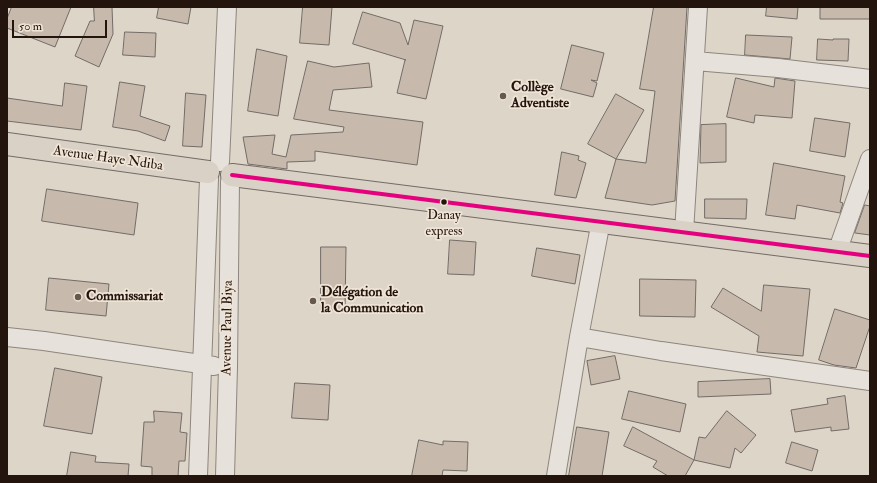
<!DOCTYPE html>
<meta charset="utf-8">
<style>
body{margin:0}
#map{position:relative;width:877px;height:483px;overflow:hidden;background:#ddd5c8;font-family:"IM FELL Double Pica",serif}
canvas{display:block}
.frame{position:absolute;inset:0;border:8px solid #23140e;pointer-events:none}
.scale{position:absolute;left:12px;top:20px;width:95px;height:18px;box-sizing:border-box;border:2px solid #23140e;border-top:0;padding-left:5px;font-size:12px;line-height:14px;white-space:nowrap;color:#23140e;-webkit-text-stroke:3px #efe4d5;paint-order:stroke}
</style>
<div id="map">
<canvas width="877" height="483"></canvas>
<div class="frame"></div>
<div class="scale">50 m</div>
</div>
<script>
const g = document.querySelector('canvas').getContext('2d');
g.lineJoin = 'round';
function paint(path, color) {
  g.fillStyle = color;
  g.fill(path, 'evenodd');
}
function trace(path, color, width, dash) {
  g.strokeStyle = color;
  g.lineWidth = width;
  g.lineCap = dash ? 'butt' : 'round';
  g.setLineDash(dash || []);
  g.stroke(path);
}
function label(font, color, halo, rows, align = 'center') {
  g.font = font + ' "IM FELL Double Pica",serif';
  g.lineWidth = 3.5;
  g.setLineDash([]);
  g.textBaseline = 'middle';
  g.strokeStyle = halo;
  g.fillStyle = color;
  for (const [text, x, y, turn = 0] of rows) {
    g.save();
    g.translate(x, y);
    g.rotate((+turn || 0) * Math.PI / 180);
    g.textAlign = isNaN(turn) ? turn : align;
    if (halo) g.strokeText(text, 0, 0);
    g.fillText(text, 0, 0);
    g.restore();
  }
}
const building = new Path2D(`
 M 12,7 L 71,7 L 55,47 L 7,28 L 7,19 Z
 M 94,7 L 112,7 L 113,34 L 99,67 L 75,56 L 90,21 L 94,21 Z
 M 159,7 L 191,7 L 188,24 L 157,18 Z
 M 303,7 L 332,7 L 329,45 L 300,43 Z
 M 654,7 L 687,7 L 675,201 L 652,205 L 605,198 L 616,159 L 646,163 L 655,91 L 640,89 Z
 M 767,7 L 798,7 L 797,19 L 766,16 Z
 M 870,7 L 870,19 L 820,19 L 820,8 Z
 M 363,12 L 400,23 L 408,45 L 414,20 L 443,26 L 426,99 L 397,93 L 405,60 L 406,60 L 353,44 Z
 M 125,32 L 156,33 L 155,57 L 123,55 Z
 M 746,35 L 792,37 L 790,59 L 745,55 Z
 M 818,39 L 833,40 L 833,39 L 849,39 L 848,61 L 817,60 Z
 M 572,45 L 604,53 L 597,81 L 591,80 L 597,83 L 593,97 L 561,89 Z
 M 257,49 L 287,56 L 278,116 L 248,111 Z
 M 308,61 L 334,67 L 369,63 L 372,87 L 333,90 L 329,110 L 423,122 L 417,165 L 315,151 L 315,161 L 287,162 L 287,169 L 248,164 L 243,137 L 275,135 L 272,154 L 286,157 L 291,135 L 343,132 L 344,127 L 294,119 Z
 M 736,78 L 774,87 L 775,78 L 795,81 L 792,118 L 755,115 L 754,123 L 727,117 Z
 M 120,82 L 145,86 L 140,116 L 170,126 L 165,141 L 138,131 L 113,127 Z
 M 65,83 L 87,86 L 81,130 L 7,121 L 7,98 L 62,106 Z
 M 186,93 L 206,95 L 202,147 L 183,146 Z
 M 616,94 L 644,110 L 616,159 L 588,144 Z
 M 815,118 L 850,123 L 845,157 L 810,151 Z
 M 726,124 L 726,162 L 700,163 L 701,125 Z
 M 562,152 L 579,156 L 578,160 L 586,163 L 576,198 L 555,195 Z
 M 774,163 L 845,176 L 840,202 L 843,203 L 840,213 L 797,205 L 795,219 L 766,215 Z
 M 47,189 L 138,203 L 134,235 L 42,221 Z
 M 705,199 L 747,199 L 746,219 L 705,218 Z
 M 865,205 L 870,206 L 870,235 L 855,233 Z
 M 450,240 L 476,242 L 474,275 L 448,274 Z
 M 321,247 L 346,247 L 345,310 L 321,310 Z
 M 537,248 L 580,255 L 575,284 L 532,276 Z
 M 49,278 L 109,284 L 106,316 L 46,310 Z
 M 640,279 L 696,280 L 695,317 L 640,316 Z
 M 764,285 L 810,289 L 803,356 L 757,352 L 759,336 L 711,307 L 723,288 L 761,311 Z
 M 835,309 L 870,320 L 870,326 L 856,368 L 834,365 L 819,360 Z
 M 615,356 L 620,379 L 591,385 L 587,361 Z
 M 55,368 L 102,377 L 92,434 L 44,426 Z
 M 770,379 L 771,394 L 698,397 L 698,382 Z
 M 295,383 L 330,385 L 328,420 L 292,418 Z
 M 629,391 L 686,404 L 680,432 L 622,419 Z
 M 845,396 L 849,429 L 831,431 L 831,427 L 795,432 L 791,410 L 828,404 L 827,399 Z
 M 154,411 L 182,413 L 180,432 L 187,433 L 185,461 L 179,461 L 178,476 L 152,476 L 152,467 L 141,466 L 144,422 L 154,422 Z
 M 727,411 L 756,435 L 741,453 L 735,448 L 730,468 L 694,460 L 699,437 L 705,438 Z
 M 577,427 L 609,432 L 602,476 L 569,476 Z
 M 633,427 L 694,460 L 685,476 L 668,476 L 653,467 L 657,461 L 624,446 Z
 M 419,440 L 443,445 L 443,441 L 468,442 L 467,471 L 443,470 L 442,476 L 412,476 Z
 M 792,442 L 818,450 L 812,471 L 786,463 Z
 M 71,452 L 96,456 L 95,462 L 129,464 L 128,476 L 67,476 Z`);
paint(building, '#c7baad');
trace(building, '#736c66', 1);
const minor = new Path2D(`
 M 695,61 L 778,68 L 870,79
 M 220,162 L 227,7
 M 684,232 L 698,7
 M 837,252 L 870,159
 M 7,337 L 44,341 L 214,366
 M 579,337 L 661,351 L 870,381
 M 198,476 L 209,179
 M 225,476 L 228,367 L 230,181
 M 556,476 L 579,337 L 601,221`);
const highway = new Path2D(`
 M 7,144 L 208,172
 M 232,175 L 870,256`);
trace(minor, '#8d867e', 20);
trace(highway, '#736c66', 24);
trace(minor, '#e6e1da', 18);
trace(highway, '#d9d1c5', 22);
trace(new Path2D(`
 M 232,175 L 870,256`), '#e5007d', 4);
for (const [x, y, r, color] of [
 [503,96,4,"#64584f"],
 [444,202,3.5,"#23140e"],
 [78,297,4,"#64584f"],
 [313,301,4,"#64584f"]
]) {
  const dot = new Path2D();
  dot.arc(x, y, r, 0, 2 * Math.PI);
  g.fillStyle = color;
  g.fill(dot);
  trace(dot, '#efe4d5', 1.5);
}
label('13px', '#23140e', '#efe4d5', [
 ["Danay",444,216],
 ["express",444,232]
]);
label('bold 14px', '#23140e', '#efe4d5', [
 ["Collège",511,88],
 ["Adventiste",511,104],
 ["Délégation de",321,293],
 ["la Communication",321,309],
 ["Commissariat",86,297]
], 'left');
label('14px', '#23140e', '#efe4d5', [
 ["Avenue Haye Ndiba",108,159,8],
 ["Avenue Paul Biya",228,328,-89]
]);
</script>
